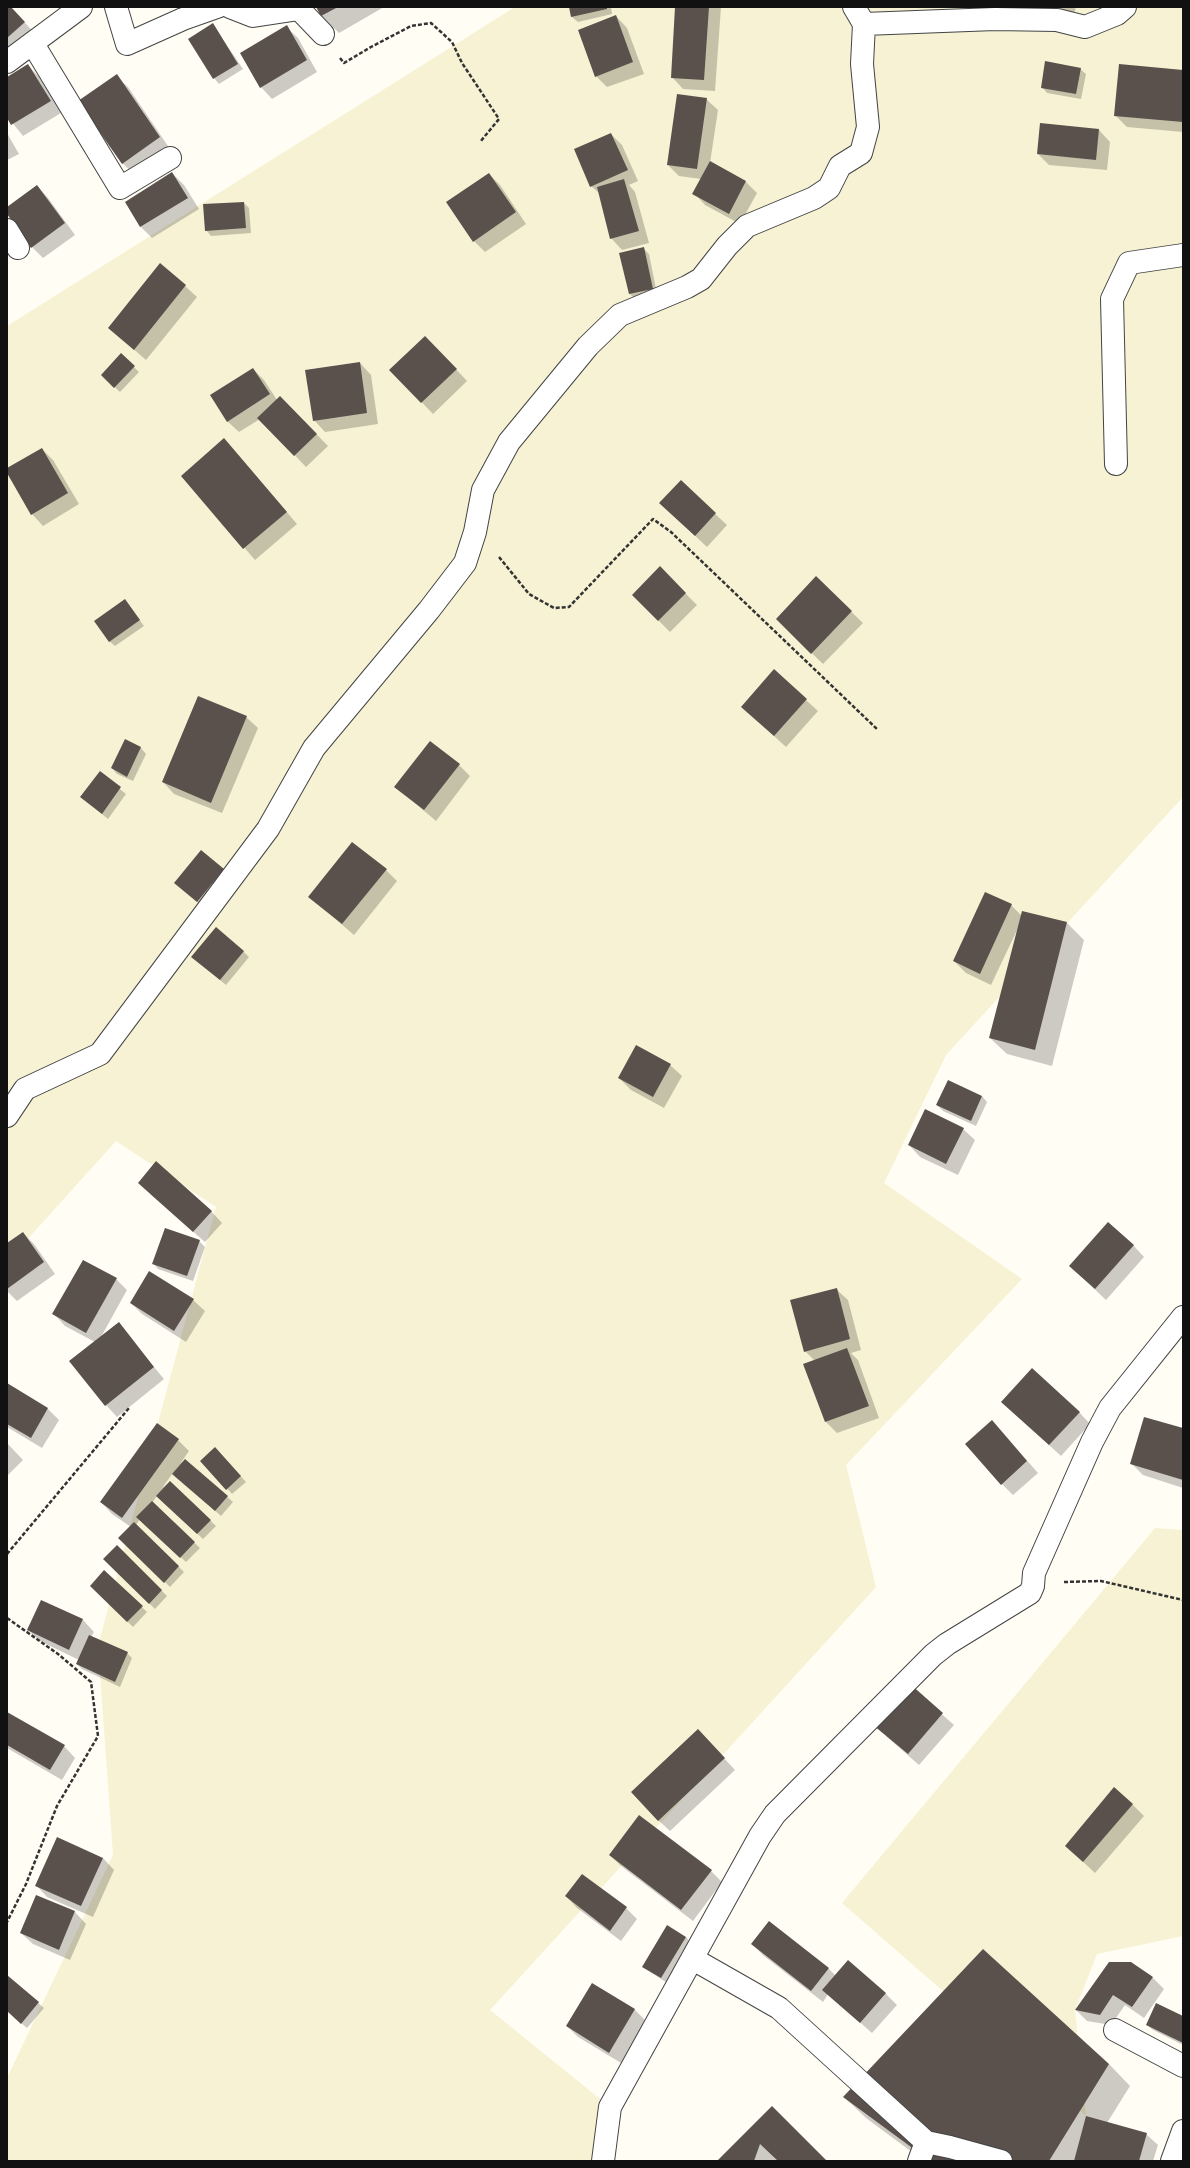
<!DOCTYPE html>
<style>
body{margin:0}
#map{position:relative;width:1190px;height:2168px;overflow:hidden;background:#fffdf4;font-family:"Times New Roman",serif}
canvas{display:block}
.frame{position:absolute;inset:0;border:8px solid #111;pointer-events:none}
</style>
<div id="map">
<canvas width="1190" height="2168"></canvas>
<div class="frame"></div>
</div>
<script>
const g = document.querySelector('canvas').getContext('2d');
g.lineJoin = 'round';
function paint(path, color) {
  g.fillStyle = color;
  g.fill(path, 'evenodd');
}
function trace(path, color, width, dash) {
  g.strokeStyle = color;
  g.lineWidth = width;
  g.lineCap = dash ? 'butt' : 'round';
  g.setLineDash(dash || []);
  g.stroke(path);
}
paint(new Path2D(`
 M 515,7 L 1183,7 L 1183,797 L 946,1055 L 884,1183 L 1022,1279 L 846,1465 L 876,1587 L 490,2010 L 610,2107 L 596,2161 L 7,2161 L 7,2078 L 113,1855 L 98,1646 L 216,1207 L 116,1141 L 7,1262 L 7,326 Z
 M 1155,1528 L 1183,1530 L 1183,1936 L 1097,1954 L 1075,2010 L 1086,2116 L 842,1903 Z`), '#f6f2d3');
paint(new Path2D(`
 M 7,7 L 11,7 L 35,34 L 7,55 Z
 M 317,7 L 384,7 L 339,33 L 322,16 Z
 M 570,7 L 611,7 L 612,14 L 578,22 L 572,17 Z
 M 676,7 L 721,7 L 715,91 L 683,89 L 672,77 Z
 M 1048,7 L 1076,7 L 1074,14 Z
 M 616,16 L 627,28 L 644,74 L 607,87 L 596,76 Z
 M 213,25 L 243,69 L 219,84 L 214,78 Z
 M 286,27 L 298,38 L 317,72 L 272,99 L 261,87 Z
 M 28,65 L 39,77 L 61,113 L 23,136 L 7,116 L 7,78 Z
 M 1080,69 L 1086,74 L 1081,99 L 1047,93 L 1042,87 Z
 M 1183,71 L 1183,132 L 1127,127 L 1115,115 Z
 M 116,76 L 128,87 L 170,149 L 134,174 L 122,163 Z
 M 706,99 L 718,110 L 710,163 L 746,182 L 757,193 L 740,224 L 705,205 L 694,193 L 701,179 L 679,176 L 668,165 Z
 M 1041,124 L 1099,130 L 1110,142 L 1107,170 L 1049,165 L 1038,154 Z
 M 7,133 L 19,154 L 7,160 Z
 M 611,134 L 622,145 L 638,181 L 629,185 L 635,192 L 649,243 L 622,250 L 611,238 L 600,194 L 591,186 Z
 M 172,173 L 184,185 L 199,209 L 152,238 L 141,227 L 126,202 Z
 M 489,174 L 500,185 L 526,224 L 485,252 L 474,241 Z
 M 37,186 L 48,198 L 75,235 L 43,258 L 32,247 L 7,212 L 7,208 Z
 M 244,203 L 249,208 L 251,233 L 211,236 L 206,230 Z
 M 643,248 L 649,254 L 657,294 L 635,299 L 630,294 Z
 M 185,286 L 197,297 L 146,360 L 109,328 Z
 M 436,348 L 467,381 L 433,414 L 391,370 Z
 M 121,355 L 139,372 L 120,392 L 102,375 Z
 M 360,363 L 371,375 L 378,424 L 325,432 L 314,420 Z
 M 253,369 L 264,380 L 277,400 L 280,397 L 328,446 L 306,467 L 260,419 L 239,432 L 227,421 Z
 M 224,439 L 297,524 L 255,560 L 182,476 Z
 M 42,449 L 53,460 L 79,504 L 43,526 L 32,514 L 7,471 L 7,469 Z
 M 681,482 L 727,525 L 707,547 L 672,514 Z
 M 660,568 L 697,605 L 670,632 L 633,595 Z
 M 816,578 L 863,623 L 823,664 L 777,619 Z
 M 125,600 L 144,626 L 115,646 L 109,641 Z
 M 774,671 L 818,711 L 786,747 L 742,707 Z
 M 246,717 L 258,728 L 222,813 L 174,794 L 163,782 Z
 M 125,740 L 141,748 L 146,754 L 133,781 L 117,774 L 112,768 Z
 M 459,765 L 470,776 L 436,821 L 396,787 Z
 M 100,773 L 126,794 L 108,819 L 81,797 Z
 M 201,852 L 229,876 L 202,906 L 181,888 Z
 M 386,870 L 397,881 L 354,935 L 310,897 Z
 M 1011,905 L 1022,916 L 1022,912 L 1067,923 L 1084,940 L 1052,1066 L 1007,1054 L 990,1038 L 1018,928 L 991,985 L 966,973 L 954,961 Z
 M 243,951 L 249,957 L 226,985 L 198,962 Z
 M 670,1065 L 682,1076 L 664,1108 L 631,1090 L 619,1078 Z
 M 982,1096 L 987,1102 L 976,1126 L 943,1111 L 937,1105 Z
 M 963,1129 L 975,1140 L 958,1175 L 920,1157 L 909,1145 Z
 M 150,1194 L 211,1211 L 222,1223 L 205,1242 Z
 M 23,1233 L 34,1244 L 55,1274 L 17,1301 L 7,1291 L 7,1245 Z
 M 199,1241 L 205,1247 L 193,1281 L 158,1269 L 153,1263 Z
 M 1133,1245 L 1144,1257 L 1106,1300 L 1070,1266 Z
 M 116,1279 L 127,1290 L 101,1337 L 118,1324 L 164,1379 L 117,1417 L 106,1405 L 95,1342 L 65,1326 L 54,1314 Z
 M 836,1289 L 848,1300 L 861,1350 L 851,1353 L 858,1360 L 879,1418 L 837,1433 L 826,1422 L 805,1365 L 815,1361 L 805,1351 Z
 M 193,1300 L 205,1311 L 186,1342 L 142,1314 L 131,1303 Z
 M 7,1384 L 48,1409 L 59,1420 L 42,1448 L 7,1427 Z
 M 1079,1412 L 1090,1424 L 1061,1456 L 1014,1413 Z
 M 1183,1430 L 1183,1488 L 1143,1475 L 1132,1464 Z
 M 1003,1433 L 1038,1473 L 1013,1495 L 1002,1484 Z
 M 178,1440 L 189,1451 L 180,1464 L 185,1460 L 233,1502 L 221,1516 L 173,1473 L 162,1488 L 170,1482 L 216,1526 L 203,1539 L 157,1496 L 152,1503 L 200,1548 L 186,1562 L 140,1519 L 136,1525 L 184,1572 L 170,1587 L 120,1538 L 131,1527 L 112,1514 L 101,1502 Z
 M 7,1443 L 23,1460 L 7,1476 Z
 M 220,1454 L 246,1482 L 232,1494 L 202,1461 Z
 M 117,1546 L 167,1596 L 155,1609 L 104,1559 Z
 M 104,1571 L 147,1612 L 133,1627 L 91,1586 Z
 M 42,1601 L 83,1620 L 94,1632 L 91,1637 L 127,1653 L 132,1658 L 120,1687 L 82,1669 L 77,1664 L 79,1660 L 40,1641 L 28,1630 Z
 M 909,1685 L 954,1725 L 919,1765 L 886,1736 Z
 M 7,1713 L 64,1746 L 75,1758 L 62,1780 L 7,1748 Z
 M 709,1742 L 735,1770 L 670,1831 L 658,1820 Z
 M 1132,1804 L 1144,1816 L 1095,1873 L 1066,1846 Z
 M 610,1855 L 711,1871 L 722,1882 L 693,1921 L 621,1866 Z
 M 103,1858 L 114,1870 L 93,1917 L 47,1897 L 36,1885 Z
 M 37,1896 L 75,1912 L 86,1924 L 70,1960 L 33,1944 L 21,1933 Z
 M 566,1896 L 626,1908 L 637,1919 L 621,1941 L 577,1908 Z
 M 686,1937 L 691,1943 L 667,1983 L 643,1967 Z
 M 752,1944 L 829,1969 L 836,1976 L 885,1993 L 897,2005 L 872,2033 L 828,1994 L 823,2002 L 764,1956 Z
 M 1109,1963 L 1131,1963 L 1153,1978 L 1164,1989 L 1144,2018 L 1125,2005 L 1111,2025 L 1087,2021 L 1076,2010 Z
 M 7,1976 L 44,2008 L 27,2028 L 7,2011 Z
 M 592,1984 L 635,2010 L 646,2021 L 621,2063 L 578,2037 L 567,2026 Z
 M 1183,2017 L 1183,2045 L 1153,2030 L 1147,2025 Z
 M 1109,2064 L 1130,2086 L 1107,2123 L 1146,2134 L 1158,2145 L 1153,2161 L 924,2161 L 866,2118 L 844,2097 Z
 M 772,2107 L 826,2161 L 718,2161 Z`), '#0003');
paint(new Path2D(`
 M 7,7 L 11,7 L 25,22 L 7,38 Z
 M 316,7 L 338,7 L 321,16 Z
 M 569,7 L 607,7 L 607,9 L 571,17 Z
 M 675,7 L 709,7 L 704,80 L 671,78 Z
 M 616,15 L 633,62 L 595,77 L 578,30 Z
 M 213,23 L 238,64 L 213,79 L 188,39 Z
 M 287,25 L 307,60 L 260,88 L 240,53 Z
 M 1045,61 L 1081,68 L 1076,94 L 1041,88 Z
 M 28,64 L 51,101 L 11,125 L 7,118 L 7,77 Z
 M 1119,64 L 1183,70 L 1183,122 L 1114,116 Z
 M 117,74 L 160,137 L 122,164 L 78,101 Z
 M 677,94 L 707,98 L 697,169 L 667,165 Z
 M 1040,123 L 1099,129 L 1096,160 L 1037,154 Z
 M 611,133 L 628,170 L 590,187 L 574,149 Z
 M 710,161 L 746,181 L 729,214 L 692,194 Z
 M 172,172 L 188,198 L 140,227 L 125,202 Z
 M 489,173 L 516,212 L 473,242 L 446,202 Z
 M 624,179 L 639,231 L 610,239 L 597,187 Z
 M 37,185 L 65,223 L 31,248 L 7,214 L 7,207 Z
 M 244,202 L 246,228 L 205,231 L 203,204 Z
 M 644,247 L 653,289 L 629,294 L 619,253 Z
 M 160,263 L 186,285 L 134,350 L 108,328 Z
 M 425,336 L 457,369 L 421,403 L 389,370 Z
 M 121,353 L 135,366 L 114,388 L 101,375 Z
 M 360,362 L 367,413 L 313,421 L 305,370 Z
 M 253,368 L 270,394 L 227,422 L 210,395 Z
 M 280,396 L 317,434 L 294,456 L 257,418 Z
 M 224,438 L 287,512 L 243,549 L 181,476 Z
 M 42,448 L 68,493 L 31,515 L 7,473 L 7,468 Z
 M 681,480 L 716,513 L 695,536 L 659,503 Z
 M 660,566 L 686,593 L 658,621 L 632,595 Z
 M 816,576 L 852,611 L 811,654 L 776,619 Z
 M 125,599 L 140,620 L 109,642 L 94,621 Z
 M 774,669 L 807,699 L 774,736 L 741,707 Z
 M 198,696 L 247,716 L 211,803 L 162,782 Z
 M 125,739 L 141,747 L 127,777 L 111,768 Z
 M 430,741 L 460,764 L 424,810 L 394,787 Z
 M 100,771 L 121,787 L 102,814 L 80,797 Z
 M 352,842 L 387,869 L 342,924 L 308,897 Z
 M 201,850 L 224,869 L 197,902 L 174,883 Z
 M 985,892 L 1012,904 L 980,974 L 953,961 Z
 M 1022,911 L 1067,922 L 1035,1050 L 989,1038 Z
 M 216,927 L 244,951 L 220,980 L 191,957 Z
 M 636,1045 L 671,1064 L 653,1097 L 618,1078 Z
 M 948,1080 L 982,1096 L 971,1121 L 936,1105 Z
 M 925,1109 L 964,1128 L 946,1164 L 908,1145 Z
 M 156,1161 L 212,1211 L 193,1232 L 138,1183 Z
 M 1108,1222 L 1134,1245 L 1095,1289 L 1069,1266 Z
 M 165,1228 L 200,1240 L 187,1276 L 152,1264 Z
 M 23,1232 L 44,1262 L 7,1289 L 7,1243 Z
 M 83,1260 L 117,1278 L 86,1333 L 52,1314 Z
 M 149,1271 L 194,1299 L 174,1331 L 130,1303 Z
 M 837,1288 L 850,1339 L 804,1352 L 790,1300 Z
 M 119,1322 L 154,1367 L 105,1406 L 69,1361 Z
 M 847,1348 L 869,1406 L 825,1422 L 803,1364 Z
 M 1032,1368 L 1080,1412 L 1049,1445 L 1001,1402 Z
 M 7,1383 L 48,1408 L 31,1438 L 7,1424 Z
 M 1144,1417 L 1183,1428 L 1183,1480 L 1130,1464 Z
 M 992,1420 L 1027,1461 L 1001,1485 L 965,1444 Z
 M 157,1423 L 179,1439 L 122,1518 L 100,1502 Z
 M 215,1447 L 241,1476 L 226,1490 L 200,1461 Z
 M 185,1459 L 228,1496 L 215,1511 L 172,1474 Z
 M 170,1481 L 211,1520 L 197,1534 L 156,1496 Z
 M 152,1501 L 195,1542 L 180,1558 L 136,1517 Z
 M 134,1522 L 179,1566 L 164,1583 L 118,1538 Z
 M 117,1545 L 162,1590 L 149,1604 L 103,1559 Z
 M 104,1570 L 143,1606 L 127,1622 L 90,1586 Z
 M 41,1600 L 83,1619 L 69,1650 L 27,1630 Z
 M 89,1635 L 128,1652 L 115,1682 L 76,1664 Z
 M 909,1683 L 943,1713 L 908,1754 L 873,1725 Z
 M 7,1712 L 65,1745 L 50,1770 L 7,1745 Z
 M 698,1729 L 725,1758 L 658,1821 L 631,1792 Z
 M 1114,1787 L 1133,1804 L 1083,1862 L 1065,1846 Z
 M 639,1815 L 712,1870 L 681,1910 L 609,1855 Z
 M 57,1837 L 103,1858 L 81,1906 L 35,1886 Z
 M 582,1874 L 627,1907 L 610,1931 L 565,1896 Z
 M 36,1895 L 75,1911 L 59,1950 L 20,1933 Z
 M 769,1921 L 829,1968 L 811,1991 L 751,1944 Z
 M 667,1925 L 686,1937 L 661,1978 L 642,1967 Z
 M 983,1949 L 1109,2064 L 1049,2161 L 930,2161 L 843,2097 Z
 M 848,1960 L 886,1993 L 860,2023 L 822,1990 Z
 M 1109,1962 L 1131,1962 L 1153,1977 L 1132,2007 L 1113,1995 L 1100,2015 L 1075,2010 Z
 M 7,1975 L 39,2002 L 21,2024 L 7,2011 Z
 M 592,1983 L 635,2009 L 609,2053 L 566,2026 Z
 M 1156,2003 L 1183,2016 L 1183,2043 L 1146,2025 Z
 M 772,2106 L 827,2161 L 778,2161 L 760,2144 L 754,2161 L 717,2161 Z
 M 1086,2116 L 1147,2133 L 1139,2161 L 1074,2161 Z`), '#5a514d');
const street = new Path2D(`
 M 116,7 L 127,44 L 183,19 L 217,7
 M 230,7 L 253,16 L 299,9 L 323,34
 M 864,24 L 995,19 L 1057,20 L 1085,27 L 1117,14 L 1125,7
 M 33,44 L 120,188 L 170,158
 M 7,62 L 81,7
 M 7,230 L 18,248
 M 1116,464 L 1112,299 L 1129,263 L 1183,255
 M 7,1116 L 25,1089 L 100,1054 L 268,829 L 314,748 L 429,610 L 465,563 L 475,532 L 483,490 L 509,442 L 588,346 L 620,315 L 687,287 L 701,279 L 727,246 L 747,226 L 814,198 L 829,188 L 840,166 L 861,153 L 868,127 L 862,64 L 864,24 L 854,7
 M 693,1959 L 779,2008 L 926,2142 L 950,2147 L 1001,2161
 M 1115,2030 L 1183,2066
 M 603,2161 L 610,2107 L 760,1836 L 775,1814 L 933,1655 L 947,1644 L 1030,1593 L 1033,1586 L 1034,1573 L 1092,1442 L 1110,1408 L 1183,1317
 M 919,2161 L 926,2142
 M 1172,2161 L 1183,2131`);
trace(street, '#444', 24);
trace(new Path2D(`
 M 340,58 L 344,63 L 371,47 L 411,26 L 431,23 L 452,42 L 462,63 L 499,119 L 480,142
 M 499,557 L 529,594 L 554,608 L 569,607 L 653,519 L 671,532 L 878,730
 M 7,1554 L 129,1408
 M 1064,1582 L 1101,1581 L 1183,1600
 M 7,1618 L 58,1654 L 91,1682 L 98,1736 L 57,1806 L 26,1884 L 7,1922`), '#333', 2.5, [4, 2]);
trace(street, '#fff', 22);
</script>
